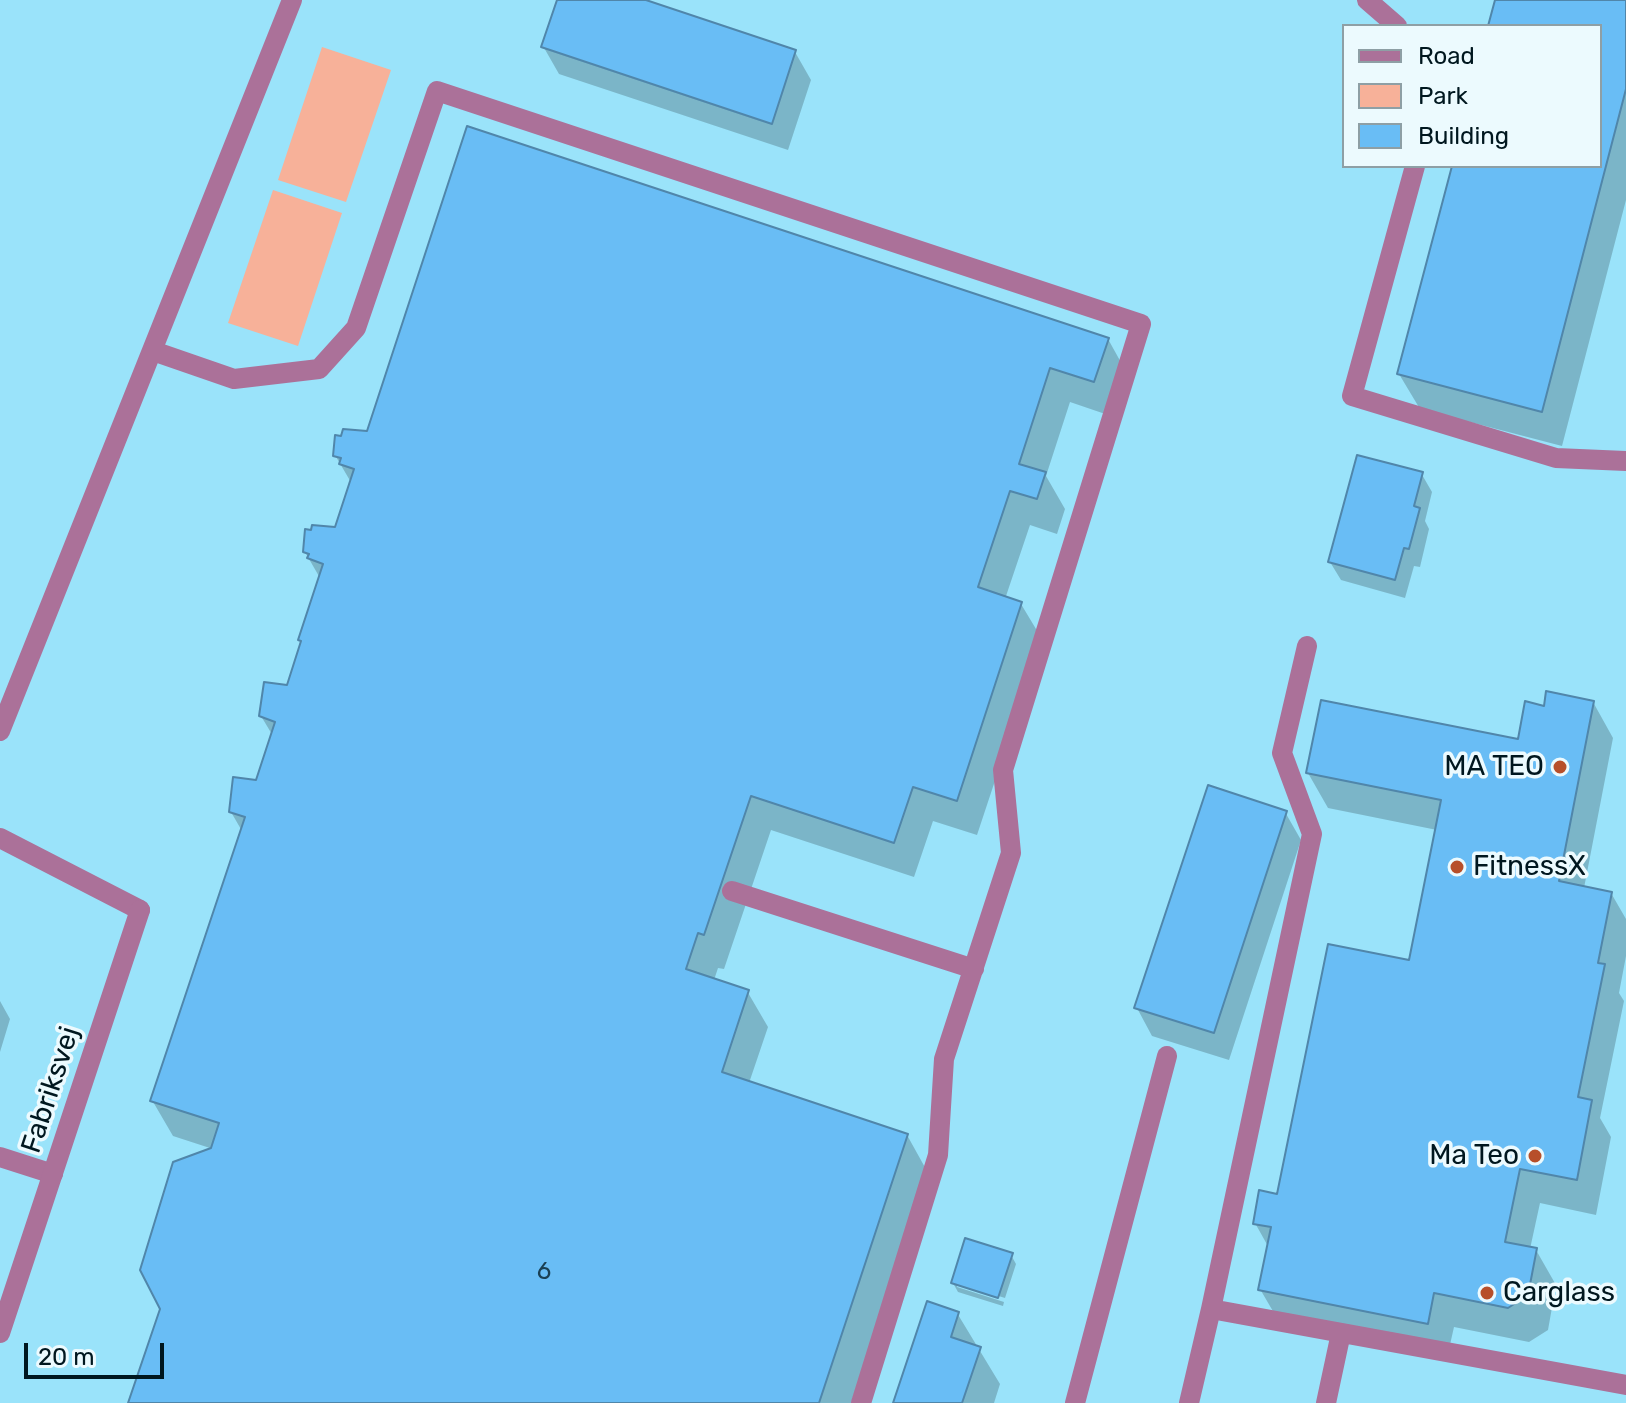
<!DOCTYPE html>
<style>
body{margin:0}
#map{position:relative;width:1626px;height:1403px;overflow:hidden;background:#9ae3fa;font-family:Rubik,sans-serif}
canvas{display:block}
.legend{position:absolute;left:1342px;top:24px;width:260px;height:144px;box-sizing:border-box;background:#ecfafe;border:2px solid #8e9fa5;margin:0;padding:10px 14px;list-style:none;font-size:24px;color:#00171f}
.legend li{display:flex;align-items:center;gap:16px;height:40px}
.legend b{width:40px;border:2px solid #8e9fa5}
.scale{position:absolute;left:24px;top:1343px;width:140px;height:36px;box-sizing:border-box;border:4px solid #00171f;border-top:0;padding-left:10px;font-size:24px;line-height:28px;white-space:nowrap;color:#00171f;-webkit-text-stroke:6px #ecfafe;paint-order:stroke}
</style>
<div id="map">
<canvas width="1626" height="1403"></canvas>
<ul class="legend">
<li><b style="height:10px;background:#ab7199"></b>Road</li>
<li><b style="height:22px;background:#f7b199"></b>Park</li>
<li><b style="height:22px;background:#69bdf5"></b>Building</li>
</ul>
<div class="scale">20 m</div>
</div>
<script>
const g = document.querySelector('canvas').getContext('2d');
g.lineJoin = 'round';
function paint(path, color) {
  g.fillStyle = color;
  g.fill(path, 'evenodd');
}
function trace(path, color, width, dash) {
  g.strokeStyle = color;
  g.lineWidth = width;
  g.lineCap = dash ? 'butt' : 'round';
  g.setLineDash(dash || []);
  g.stroke(path);
}
function label(font, color, halo, rows, align = 'center') {
  g.font = font + ' Rubik,sans-serif';
  g.lineWidth = 7;
  g.setLineDash([]);
  g.textBaseline = 'middle';
  g.strokeStyle = halo;
  g.fillStyle = color;
  for (const [text, x, y, turn = 0] of rows) {
    g.save();
    g.translate(x, y);
    g.rotate((+turn || 0) * Math.PI / 180);
    g.textAlign = isNaN(turn) ? turn : align;
    if (halo) g.strokeText(text, 0, 0);
    g.fillText(text, 0, 0);
    g.restore();
  }
}
paint(new Path2D(`
 M 322,47 L 391,70 L 346,202 L 278,180 Z
 M 273,190 L 342,213 L 298,346 L 228,323 Z`), '#f7b199');
paint(new Path2D(`
 M 559,0 L 640,0 L 795,52 L 811,80 L 788,150 L 559,74 L 543,46 Z
 M 1497,0 L 1626,0 L 1626,200 L 1562,446 L 1420,409 L 1399,374 L 1454,166 L 1600,166 L 1600,26 L 1491,26 Z
 M 1108,339 L 1128,375 L 1114,417 L 1070,402 L 1046,476 L 1065,509 L 1057,534 L 1030,525 L 1005,599 L 1021,604 L 1042,639 L 977,835 L 933,821 L 914,877 L 771,830 L 724,969 L 718,968 L 714,980 L 747,991 L 768,1027 L 749,1083 L 907,1135 L 927,1171 L 851,1403 L 131,1403 L 213,1149 L 173,1136 L 152,1100 L 242,831 L 231,812 L 257,782 L 273,736 L 261,716 L 289,687 L 303,644 L 300,640 L 320,578 L 305,552 L 337,529 L 352,484 L 335,455 L 368,433 Z
 M 1421,473 L 1432,492 L 1425,521 L 1429,529 L 1420,567 L 1414,566 L 1405,598 L 1341,580 L 1330,562 Z
 M 1593,702 L 1613,738 L 1584,888 L 1611,893 L 1626,919 L 1626,956 L 1619,993 L 1624,1001 L 1600,1118 L 1611,1137 L 1596,1215 L 1540,1203 L 1530,1249 L 1536,1250 L 1556,1285 L 1548,1330 L 1529,1342 L 1454,1327 L 1447,1358 L 1281,1325 L 1260,1289 L 1269,1248 L 1255,1223 L 1279,1196 L 1411,963 L 1437,830 L 1328,808 L 1308,773 L 1519,741 L 1545,708 Z
 M 1285,812 L 1301,840 L 1229,1060 L 1152,1036 L 1137,1008 Z
 M 0,1001 L 10,1019 L 0,1052 Z
 M 1011,1255 L 1016,1264 L 1005,1298 L 957,1283 L 957,1287 L 1004,1302 L 1003,1306 L 958,1292 L 953,1283 Z
 M 957,1313 L 1000,1384 L 994,1403 L 895,1403 Z`), '#0003');
const building = new Path2D(`
 M 557,0 L 646,0 L 796,50 L 772,124 L 541,47 Z
 M 1495,0 L 1626,0 L 1626,89 L 1542,412 L 1397,374 L 1452,166 L 1600,166 L 1600,26 L 1488,26 Z
 M 467,126 L 1109,338 L 1094,382 L 1050,368 L 1019,464 L 1046,472 L 1037,499 L 1010,491 L 978,587 L 1022,602 L 957,801 L 913,787 L 894,843 L 751,796 L 704,935 L 698,933 L 686,969 L 749,990 L 722,1072 L 908,1134 L 819,1403 L 128,1403 L 160,1309 L 140,1270 L 173,1162 L 211,1148 L 219,1123 L 150,1101 L 245,817 L 229,812 L 233,777 L 256,780 L 275,722 L 259,716 L 264,682 L 287,685 L 301,641 L 298,640 L 323,564 L 307,558 L 309,554 L 303,552 L 305,529 L 311,530 L 312,525 L 335,527 L 354,469 L 339,464 L 341,458 L 333,456 L 335,435 L 341,436 L 343,429 L 367,431 Z
 M 1357,455 L 1423,472 L 1414,506 L 1420,508 L 1409,549 L 1404,548 L 1395,580 L 1328,562 Z
 M 1546,691 L 1594,701 L 1559,881 L 1612,892 L 1598,963 L 1605,964 L 1578,1097 L 1592,1100 L 1577,1180 L 1520,1169 L 1505,1242 L 1537,1248 L 1528,1295 L 1508,1308 L 1434,1293 L 1428,1324 L 1258,1290 L 1271,1227 L 1253,1224 L 1259,1190 L 1277,1194 L 1328,944 L 1409,960 L 1441,800 L 1306,773 L 1321,700 L 1518,739 L 1525,701 L 1544,706 Z
 M 1208,785 L 1287,811 L 1214,1033 L 1134,1008 Z
 M 965,1238 L 1013,1253 L 998,1298 L 951,1283 Z
 M 927,1301 L 959,1312 L 951,1337 L 981,1347 L 962,1403 L 893,1403 Z`);
paint(building, '#69bdf5');
trace(building, '#5086aa', 2);
trace(new Path2D(`
 M 1367,0 L 1397,26
 M 1415,166 L 1352,396 L 1556,458 L 1626,461
 M 153,351 L 234,379 L 319,369 L 356,328 L 437,91 L 1141,324 L 1003,770 L 1011,853 L 944,1059 L 938,1155 L 861,1403
 M 1307,646 L 1282,753 L 1312,834 L 1211,1309 L 1626,1385
 M 0,731 L 292,0
 M 0,838 L 140,910
 M 732,891 L 974,969
 M 0,1157 L 53,1174
 M 1075,1403 L 1167,1056
 M 1189,1403 L 1211,1309
 M 1326,1403 L 1341,1333`), '#ab7199', 20);
trace(new Path2D(`
 M 0,1333 L 140,910`), '#ab7199', 20);
for (const [x, y, r, color] of [
 [1560,767,8,"#b74f2a"],
 [1457,867,8,"#b74f2a"],
 [1535,1156,8,"#b74f2a"],
 [1487,1293,8,"#b74f2a"]
]) {
  const dot = new Path2D();
  dot.arc(x, y, r, 0, 2 * Math.PI);
  g.fillStyle = color;
  g.fill(dot);
  trace(dot, '#ecfafe', 3);
}
label('24px', '#1a4054', null, [
 ["6",544,1272]
]);
label('28px', '#00171f', '#ecfafe', [
 ["MA TEO",1544,767],
 ["FitnessX",1473,867,"left"],
 ["Ma Teo",1519,1156],
 ["Carglass",1503,1293,"left"]
], 'right');
label('28px', '#00171f', '#ecfafe', [
 ["Fabriksvej",51,1090,-72]
]);
</script>
